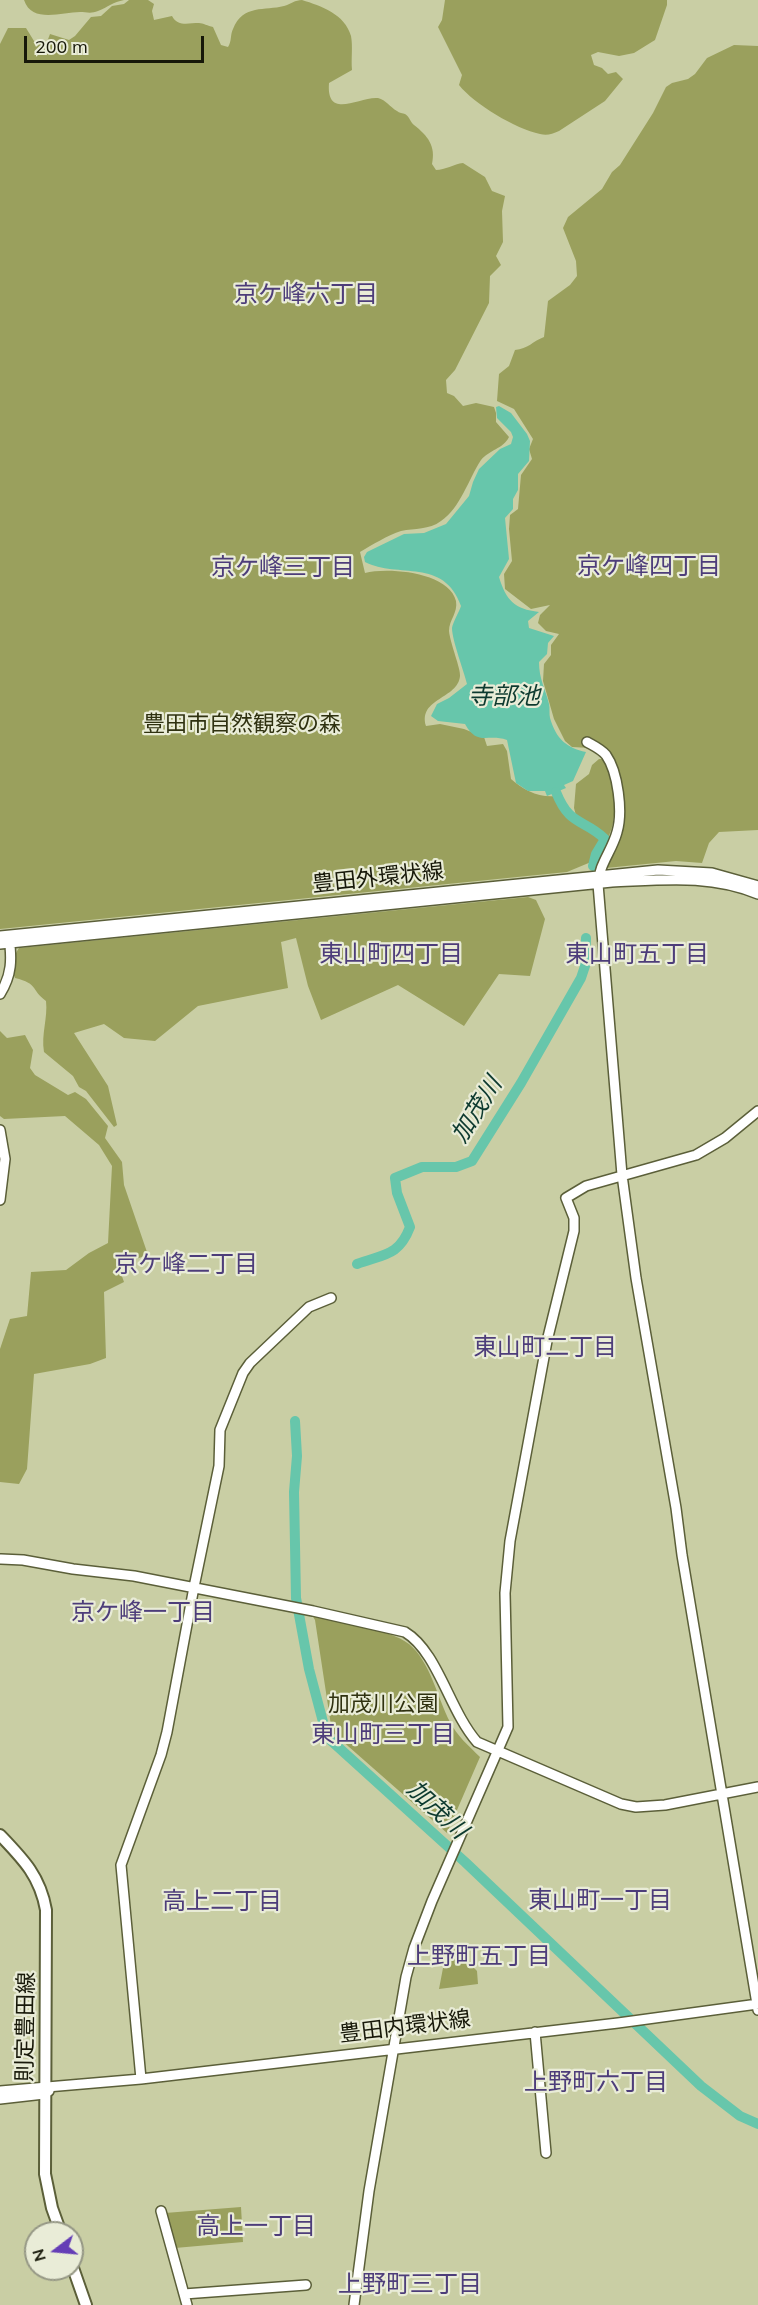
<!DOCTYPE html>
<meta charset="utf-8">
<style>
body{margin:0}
#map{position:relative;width:758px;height:2305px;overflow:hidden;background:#c9cea4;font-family:Mulish,sans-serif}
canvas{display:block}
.north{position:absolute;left:24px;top:2221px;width:60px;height:60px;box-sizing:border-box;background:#e9ecd7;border:2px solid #959785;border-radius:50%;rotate:254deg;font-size:16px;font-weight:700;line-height:24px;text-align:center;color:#171809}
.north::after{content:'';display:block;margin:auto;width:21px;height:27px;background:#653eb6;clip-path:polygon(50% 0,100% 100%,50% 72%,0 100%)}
.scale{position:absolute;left:24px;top:36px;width:180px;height:27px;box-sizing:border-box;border:3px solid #171809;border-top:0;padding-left:8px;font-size:18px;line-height:21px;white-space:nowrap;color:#171809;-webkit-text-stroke:4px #e9ecd7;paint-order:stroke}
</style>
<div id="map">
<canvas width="758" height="2305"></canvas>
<div class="north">N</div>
<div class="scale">200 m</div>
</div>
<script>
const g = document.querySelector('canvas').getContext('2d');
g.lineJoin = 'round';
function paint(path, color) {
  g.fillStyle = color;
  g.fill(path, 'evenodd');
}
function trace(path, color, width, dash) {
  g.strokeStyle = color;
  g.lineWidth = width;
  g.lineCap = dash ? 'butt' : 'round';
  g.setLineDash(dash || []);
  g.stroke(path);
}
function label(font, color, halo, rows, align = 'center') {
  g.font = font + ' Mulish,"Noto Sans JP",sans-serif';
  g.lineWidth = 4.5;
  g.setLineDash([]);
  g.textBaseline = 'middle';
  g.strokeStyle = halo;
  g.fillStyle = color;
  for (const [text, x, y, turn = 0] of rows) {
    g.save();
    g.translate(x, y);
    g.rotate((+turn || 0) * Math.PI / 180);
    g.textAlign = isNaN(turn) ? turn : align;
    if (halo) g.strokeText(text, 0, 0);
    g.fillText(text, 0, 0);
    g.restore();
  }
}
paint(new Path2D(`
 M 24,0 L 124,0 C 113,2 108,7 98,11 C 91,14 86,12 80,12 C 62,12 32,24 24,0 Z
 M 129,0 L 148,0 L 154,4 L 152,11 L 154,20 L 172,16 C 178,27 188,23 199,23 C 203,23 208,26 213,27 L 221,45 L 228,47 C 232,41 230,35 233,29 C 243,4 265,11 284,6 C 291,4 295,0 302,0 C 321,6 345,14 351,36 C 353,46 351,59 352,70 L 329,83 C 326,121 360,96 378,98 C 386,100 390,107 397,111 C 399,113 403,113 405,114 C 409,116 411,123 414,125 C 428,136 436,146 432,164 L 436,170 C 445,170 454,164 463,163 L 485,177 L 492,191 L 505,196 L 502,211 L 503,242 L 496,256 L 501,265 L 490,276 L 489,303 L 455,370 L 446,380 L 447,393 L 454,396 L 463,406 L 476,403 L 494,407 L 496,413 L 496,422 L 509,437 C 503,449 489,450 481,460 C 468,480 461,507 441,521 C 429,530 415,528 401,531 C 388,535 372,545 360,552 L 365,573 C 388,567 449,572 456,601 C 458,613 449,620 449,631 C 450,643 461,669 460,676 C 458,699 418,698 426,726 L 440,724 L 464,729 L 484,737 L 487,746 L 503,744 L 507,751 L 511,779 C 523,790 539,798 556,796 L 570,820 L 602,840 L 591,862 L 567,872 L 0,929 L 0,44 L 8,28 L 26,28 L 34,41 L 40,44 L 47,42 L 50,34 L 69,40 L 75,36 L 91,17 L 101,16 L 112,6 L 124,4 Z
 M 445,0 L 667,0 L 667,5 L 655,40 L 634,53 L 619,56 L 598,52 L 591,55 L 594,65 L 602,68 L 608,74 L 616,72 L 623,79 L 605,101 L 559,131 C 552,134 547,136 540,134 C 516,129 474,104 459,85 L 462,75 L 438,27 L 442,20 Z
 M 734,45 L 758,46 L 758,830 L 719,832 L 709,843 L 702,863 L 676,861 L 606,868 L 619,835 L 619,775 L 608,749 L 572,747 L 565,741 L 554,719 L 543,681 L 544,664 L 551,655 L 551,645 L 559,634 L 546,631 L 538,623 L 540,615 L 550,605 L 531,609 L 505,589 L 504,574 L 512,561 L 509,529 L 510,515 L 518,509 L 521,475 L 532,459 L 529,449 L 533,439 L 514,409 L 497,401 L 499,374 L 509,366 L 515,350 C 528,349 533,341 544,337 L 548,301 L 570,285 L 577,276 L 576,261 L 563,228 L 568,217 L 602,189 L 612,172 L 620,165 L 653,113 L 666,87 L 672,83 L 688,79 L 695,74 L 707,58 Z
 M 599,759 L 604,759 C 613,784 620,813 608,838 L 577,819 L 574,808 L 576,784 L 589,774 L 592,765 Z
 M 528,897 L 536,900 L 545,919 L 530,976 L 499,974 L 464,1026 L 398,985 L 321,1020 L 308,986 L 296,938 L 281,942 L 288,988 L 198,1006 L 155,1041 L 124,1038 L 104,1024 L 74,1033 L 108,1086 L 117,1125 L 114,1127 L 86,1091 L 79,1087 L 73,1076 L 44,1052 C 41,1034 48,1018 46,1001 C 30,989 39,984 15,978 C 11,969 13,956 19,948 Z
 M 0,1031 L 7,1038 L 25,1035 L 33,1050 L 30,1068 L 35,1075 L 68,1095 L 75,1092 L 86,1099 L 108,1126 L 105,1138 L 122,1162 L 124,1185 L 148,1255 L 118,1265 L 124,1282 L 104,1292 L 106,1358 L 90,1364 L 34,1374 L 27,1469 L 19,1484 L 0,1482 L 0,1349 L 10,1319 L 27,1316 L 31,1272 L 66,1270 L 89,1253 L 108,1243 L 112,1166 L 99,1145 L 65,1116 L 4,1119 L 0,1116 Z
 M 312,1615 C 338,1624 389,1628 409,1644 C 430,1661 438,1699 450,1722 C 457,1736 469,1746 480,1757 L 447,1833 L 332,1732 L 315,1620 Z
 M 453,1947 L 477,1971 L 478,1984 L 439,1989 L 443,1968 Z
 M 241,2207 L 243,2242 L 175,2248 L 165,2213 Z`), '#9aa05d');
paint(new Path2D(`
 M 499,406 L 511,413 L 527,434 L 530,441 L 529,461 L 518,474 L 518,490 L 513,499 L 513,509 L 505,518 L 509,559 L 499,577 C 506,600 514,609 539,612 L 528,621 L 529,628 L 554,636 L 548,643 L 547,654 L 539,662 C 539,679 545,688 549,704 C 550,708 549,714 550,718 C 556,739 567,748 586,752 L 573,781 L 564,785 L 566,788 L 547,796 L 545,791 L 528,791 L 516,783 L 507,740 C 487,733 478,747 465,724 L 438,721 L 431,716 L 437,704 L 449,698 L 467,684 C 464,671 452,640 452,628 C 453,622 459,612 461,606 C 444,557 398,579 365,562 L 364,557 L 367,552 L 404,534 L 424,533 L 446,524 L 469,496 L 473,482 L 479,469 L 500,449 L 511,444 L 513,437 L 511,432 L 497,418 L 496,407 Z`), '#67c6ab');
trace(new Path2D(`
 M 556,792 C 570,827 583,818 605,839 L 596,854 L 593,866
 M 357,1264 C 384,1254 399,1256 410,1227 L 397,1193 L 395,1178 L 422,1167 L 456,1167 L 472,1161 L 521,1083 L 581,978 L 585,966 L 586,938
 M 295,1421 L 297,1456 L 294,1492 L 296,1598 L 309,1669 L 327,1737 L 465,1862 L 701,2086 L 740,2116 L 758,2124`), '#67c6ab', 10);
const tertiary = new Path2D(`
 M 587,742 C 594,746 601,749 606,755 C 618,772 623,812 617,832 C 612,851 599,864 598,884 L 622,1175 L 636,1278 L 676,1508 L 682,1555 L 758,2010
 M 0,936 L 658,870 L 712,873 L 758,886
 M 0,944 L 612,882 C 662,880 710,874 758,894
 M 0,994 C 12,975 12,959 9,937
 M 0,1130 L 5,1159 L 0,1200
 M 1,1559 L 23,1560 L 73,1569 L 134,1576 L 313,1611 L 405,1632 C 438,1652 449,1710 477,1742 L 621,1804 L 636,1807 L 665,1805 L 758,1787
 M 535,2032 L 546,2153
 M 141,2079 L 121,1865 L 161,1755 L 167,1732 L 194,1587 L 219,1466 L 220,1430 L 243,1373 L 250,1363 L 309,1307 L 331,1298
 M 0,2091 L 141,2079 L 618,2023 L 758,2004
 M 0,2099 L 44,2094 L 49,2091
 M 161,2211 L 187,2305
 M 184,2294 L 306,2285
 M 354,2305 L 369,2191 L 406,1977 L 414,1948 L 432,1901 L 508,1727 L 505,1593 L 510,1541 L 547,1341 L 574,1231 L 574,1218 L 566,1198 L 586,1186 L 696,1155 L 725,1138 L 758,1111`);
const secondary = new Path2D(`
 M 0,1835 C 23,1859 40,1876 46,1910 L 45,2174 L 52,2208 L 61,2233
 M 72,2265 L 86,2305`);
trace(tertiary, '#5b5f39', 12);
trace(secondary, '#5b5f39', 14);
trace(tertiary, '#fff', 9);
trace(secondary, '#fff', 10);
label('22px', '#2f3110', '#e9ecd7', [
 ["豊田市自然観察の森",242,724],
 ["加茂川公園",383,1704]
]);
label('22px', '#171809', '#e9ecd7', [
 ["豊田外環状線",378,878,-6],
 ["則定豊田線",26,2027,-89],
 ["豊田内環状線",405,2027,-7]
]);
label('24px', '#4d3d7a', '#e9ecd7', [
 ["京ケ峰六丁目",306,295],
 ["京ケ峰四丁目",649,567],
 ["京ケ峰三丁目",283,568],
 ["東山町四丁目",391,955],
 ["東山町五丁目",637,955],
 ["京ケ峰二丁目",186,1265],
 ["東山町二丁目",545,1348],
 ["京ケ峰一丁目",143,1613],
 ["東山町三丁目",383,1735],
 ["東山町一丁目",600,1901],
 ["高上二丁目",222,1902],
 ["上野町五丁目",479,1957],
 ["上野町六丁目",596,2083],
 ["高上一丁目",256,2227],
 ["上野町三丁目",410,2285]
]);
label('italic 24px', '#0d3a2f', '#e9ecd7', [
 ["寺部池",504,697],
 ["加茂川",477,1110,-58],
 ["加茂川",437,1810,43]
]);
</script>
